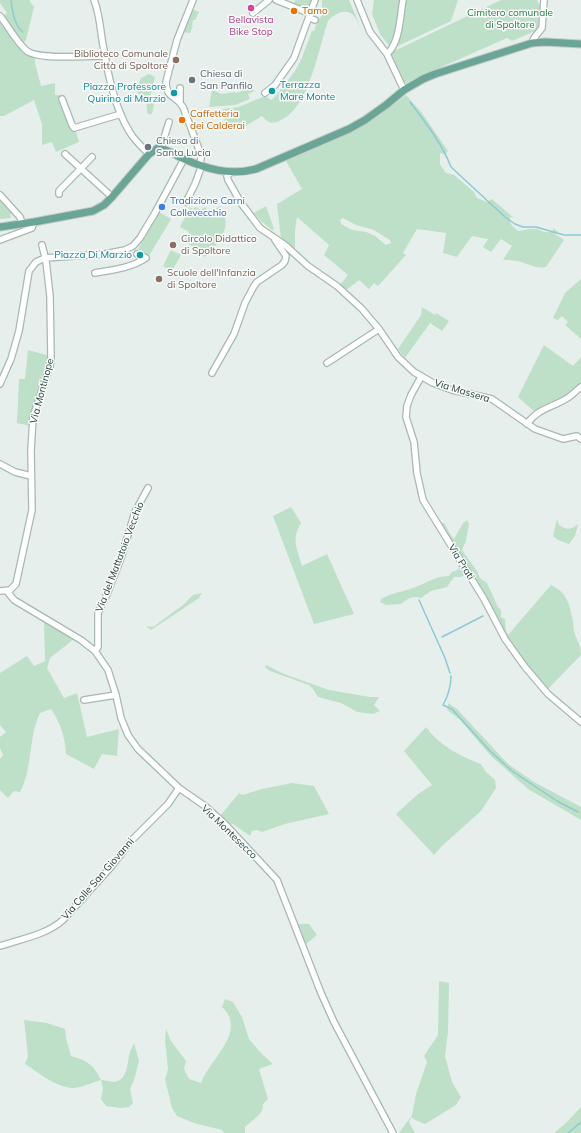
<!DOCTYPE html>
<meta charset="utf-8">
<style>
body{margin:0}
canvas{display:block;background:#e6efeb}
</style>
<canvas width="581" height="1133"></canvas>
<script>
const g = document.querySelector('canvas').getContext('2d');
g.lineJoin = 'round';
function paint(path, color) {
  g.fillStyle = color;
  g.fill(path, 'evenodd');
}
function trace(path, color, width, dash) {
  g.strokeStyle = color;
  g.lineWidth = width;
  g.lineCap = dash ? 'butt' : 'round';
  g.setLineDash(dash || []);
  g.stroke(path);
}
function label(font, color, halo, rows, align = 'center') {
  g.font = font + ' Mulish,sans-serif';
  g.lineWidth = 3;
  g.setLineDash([]);
  g.textBaseline = 'middle';
  g.strokeStyle = halo;
  g.fillStyle = color;
  for (const [text, x, y, turn = 0] of rows) {
    g.save();
    g.translate(x, y);
    g.rotate((+turn || 0) * Math.PI / 180);
    g.textAlign = isNaN(turn) ? turn : align;
    if (halo) g.strokeText(text, 0, 0);
    g.fillText(text, 0, 0);
    g.restore();
  }
}
paint(new Path2D(`
 M 0,0 L 30,0 L 30,2 L 34,7 L 26,40 L 20,46 L 35,58 L 35,63 L 41,86 L 55,83 L 55,95 L 60,95 L 72,131 L 76,132 L 79,142 L 56,152 L 52,142 L 42,145 L 42,124 L 34,100 L 4,116 L 0,116 L 0,19 L 7,13 L 0,3 Z
 M 295,0 L 314,0 L 309,9 L 294,4 Z
 M 322,0 L 349,0 L 361,28 C 359,25 357,19 354,16 C 346,7 334,14 328,21 C 319,47 309,108 281,120 C 278,122 273,124 269,122 C 267,121 264,118 262,116 L 244,127 L 237,127 L 231,125 L 208,131 L 208,126 L 225,122 L 223,109 L 239,107 L 265,96 L 271,100 L 275,97 L 295,71 L 301,60 L 312,31 L 314,31 L 317,22 L 322,15 Z
 M 374,0 L 458,0 L 451,21 L 396,47 L 390,47 L 380,34 L 372,14 Z
 M 501,0 L 537,0 L 540,6 L 540,29 L 512,41 L 507,38 L 403,84 L 390,53 Z
 M 192,9 L 199,12 L 195,20 L 193,20 L 192,26 L 193,26 L 190,33 L 183,32 Z
 M 149,74 L 155,77 L 150,97 L 155,99 L 152,114 L 149,114 L 147,113 C 147,109 147,103 145,100 C 143,95 138,95 136,90 L 141,78 Z
 M 250,83 L 254,91 L 248,94 L 250,99 L 235,105 L 209,107 L 212,90 L 222,94 L 235,92 L 236,93 L 242,91 L 241,88 Z
 M 406,95 L 422,113 L 448,151 L 445,155 L 440,153 L 440,164 L 446,173 L 454,175 L 474,192 L 477,198 L 487,202 L 492,199 L 493,200 L 514,218 L 510,217 C 509,224 513,227 518,231 C 524,231 530,228 536,229 C 544,231 544,234 553,231 L 553,228 L 558,232 L 555,234 L 564,240 L 546,267 C 535,269 527,263 517,261 C 513,260 508,260 503,260 L 512,246 L 501,239 L 491,252 L 483,247 L 488,239 L 472,236 L 457,257 L 443,253 L 446,233 L 417,229 L 403,253 L 406,255 L 378,286 L 374,283 L 369,289 L 359,280 L 346,290 L 340,285 L 348,275 L 324,255 L 329,245 L 297,217 L 295,231 L 295,250 L 281,239 L 277,204 L 302,189 L 286,161 L 356,130 L 378,116 ZM 343,218 L 356,225 L 374,230 L 390,240 L 391,243 L 386,245 L 375,236 L 366,232 L 352,230 L 341,224 L 340,220 Z
 M 0,197 L 15,213 L 10,214 L 11,218 L 0,219 Z
 M 220,206 C 228,222 228,227 218,242 C 214,248 211,253 204,257 L 200,253 L 198,250 L 184,241 L 189,232 L 180,227 L 190,207 L 193,209 L 196,207 L 201,210 L 205,207 L 209,213 Z
 M 266,206 L 274,229 L 272,230 L 261,221 L 254,213 Z
 M 159,212 L 171,219 L 149,256 L 138,249 Z
 M 171,250 L 181,255 L 172,271 L 163,266 Z
 M 581,279 L 581,339 L 565,325 L 568,322 L 562,316 L 558,320 L 553,318 L 565,293 Z
 M 422,307 L 435,315 L 436,313 L 449,321 L 442,331 L 430,323 L 405,358 L 398,349 L 421,315 Z
 M 544,345 L 573,366 L 581,357 L 581,384 L 570,394 L 535,412 L 518,397 Z
 M 28,350 L 50,356 L 49,366 L 31,426 L 17,423 L 19,379 L 25,379 Z
 M 291,507 L 301,523 C 291,540 297,548 302,566 L 327,554 L 354,614 L 314,624 L 273,516 Z
 M 557,519 L 559,525 C 566,530 572,530 578,524 L 575,536 L 569,544 L 558,540 L 553,536 Z
 M 467,520 L 469,524 L 466,541 L 462,550 L 477,571 L 480,578 L 487,583 L 498,607 L 501,610 L 501,617 L 505,619 L 506,631 L 508,635 L 551,585 C 568,593 569,604 573,621 C 574,624 573,628 574,631 C 576,640 581,644 581,655 L 547,690 L 527,667 L 505,636 L 439,523 L 444,523 C 448,528 449,534 454,539 L 463,523 Z
 M 459,566 L 461,566 L 466,574 L 461,577 L 454,577 L 447,587 L 431,591 L 421,598 C 413,595 407,599 401,604 L 386,605 L 380,602 L 381,599 C 391,593 402,592 413,588 C 428,583 432,577 449,576 L 452,572 L 458,570 Z
 M 202,593 L 199,598 L 151,630 L 146,626 L 153,627 L 183,605 L 193,595 Z
 M 44,622 L 74,639 L 50,658 L 47,668 L 64,698 L 77,693 L 87,737 L 119,729 L 117,756 L 102,754 L 94,769 L 66,754 C 65,738 61,723 51,709 L 40,713 C 28,738 33,768 20,792 L 14,791 L 8,798 L 0,790 L 0,759 L 3,755 L 0,748 L 0,737 L 6,732 L 0,725 L 0,673 L 27,656 L 34,666 L 45,661 Z
 M 266,665 L 284,674 L 329,690 L 370,697 L 379,697 L 374,705 L 380,711 L 373,714 L 357,712 L 341,703 L 318,697 L 313,689 L 309,685 L 270,671 L 265,667 Z
 M 448,703 L 457,709 L 508,764 L 534,782 L 581,807 L 581,820 L 528,789 L 491,756 L 460,720 L 447,710 L 448,707 Z
 M 426,727 C 440,746 460,756 481,764 L 485,771 L 495,780 L 496,788 L 481,811 L 442,846 L 434,855 L 396,814 L 418,794 L 432,785 L 404,751 Z
 M 292,783 L 314,786 L 329,814 L 285,824 L 262,832 L 257,830 L 252,831 L 250,836 L 233,824 L 226,823 L 220,816 L 239,793 L 242,795 L 262,789 Z
 M 298,924 L 309,924 L 317,935 L 306,944 Z
 M 439,981 L 449,983 L 448,1032 L 445,1056 L 452,1082 L 461,1097 L 456,1105 L 425,1124 L 415,1120 L 411,1117 L 409,1122 L 415,1133 L 399,1133 L 412,1115 L 416,1094 L 427,1062 L 424,1056 L 438,1035 Z
 M 225,999 L 233,1002 L 242,1017 L 249,1039 L 261,1053 L 273,1064 L 259,1069 L 268,1099 L 263,1104 C 264,1115 252,1120 245,1127 L 245,1133 L 224,1133 L 222,1130 L 194,1123 L 177,1116 L 172,1108 L 165,1079 L 168,1069 L 165,1040 L 166,1029 L 171,1041 L 186,1061 L 184,1069 L 189,1079 L 201,1083 C 210,1059 248,1031 222,1007 Z
 M 24,1020 L 47,1023 L 65,1029 L 66,1038 L 71,1056 C 88,1061 93,1064 101,1080 C 105,1080 111,1082 114,1082 C 128,1081 127,1062 130,1052 C 131,1049 133,1046 134,1043 L 139,1061 L 134,1080 L 130,1089 L 133,1103 L 129,1107 L 120,1108 L 106,1106 L 101,1099 L 103,1088 L 101,1080 C 94,1082 81,1088 73,1088 C 55,1087 39,1073 25,1064 L 28,1056 Z
 M 581,1107 L 581,1133 L 554,1133 L 566,1123 Z`), '#bfe0c8');
trace(new Path2D(`
 M 11,0 C 12,10 14,26 23,32
 M 410,102 C 425,122 442,143 451,167 L 505,217 L 515,224 L 523,227 L 536,227 L 564,235 L 581,235
 M 419,600 L 445,658 L 450,673
 M 442,637 L 483,616
 M 451,676 C 451,687 448,696 443,705 L 452,709 L 490,751 L 512,771 L 557,801 L 578,812
 M 568,1133 L 581,1122`), '#8ec9d4', 1.5);
const minor = new Path2D(`
 M 94,0 C 100,15 100,29 103,45 C 108,74 114,106 129,131 C 134,140 142,147 149,154
 M 193,0 L 177,40 L 166,82 C 167,100 175,94 183,107 L 200,152 L 201,158 L 200,164
 M 276,0 L 311,14
 M 357,0 L 370,32 L 387,54 L 404,90
 M 253,13 L 269,0
 M 0,16 C 9,27 16,42 27,51 C 39,60 88,56 105,56
 M 309,18 L 315,20
 M 532,43 L 534,38 L 542,28 L 544,0
 M 387,54 C 400,43 400,16 403,0
 M 265,93 L 275,85 L 294,58 L 315,0
 M 62,99 L 72,125 L 74,128 L 121,114
 M 180,102 L 180,88
 M 161,148 L 169,122
 M 65,154 L 112,197
 M 230,173 L 227,176 L 228,180 L 241,203 L 260,228 L 285,245 L 308,266 L 337,286 L 362,309 L 379,329 L 398,357 L 414,372 L 433,383 L 452,390 L 492,399 L 535,429 L 563,439 L 577,436 L 581,439
 M 59,194 L 59,191 L 92,157
 M 0,195 L 20,217 L 22,223
 M 186,202 L 195,184 L 202,165
 M 0,240 L 32,228 L 34,222
 M 95,273 C 113,270 131,268 146,258 L 137,254
 M 327,363 L 379,329
 M 212,373 L 234,334 L 245,303 L 254,286 L 257,282 L 282,265 L 285,261 L 286,256 L 275,240
 M 421,377 L 411,395 L 407,406 L 406,417 L 414,442 L 417,473 L 423,500 L 484,599 L 505,639 L 525,667 L 548,694 L 581,722
 M 0,384 L 11,359 L 19,331 L 29,271 L 36,262 L 45,258 L 105,254 L 125,250 L 133,246 L 140,238 L 155,213 L 184,159
 M 527,424 C 539,407 553,408 569,397 C 573,394 577,390 581,387
 M 0,464 L 15,472 L 31,476
 M 0,591 L 10,590 L 16,584 L 32,510 L 31,451 L 33,417 L 50,366 L 51,358 L 50,296 L 46,261 L 42,245
 M 7,591 L 14,600 L 81,640 L 95,651 L 108,670 L 116,695 L 121,718 L 128,735 L 138,749 L 179,788 L 205,806 L 225,824 L 277,880 L 321,993 L 334,1022 L 393,1133
 M 95,651 L 98,647 L 98,613 L 107,594 L 121,558 L 135,512 L 148,488
 M 84,700 L 116,695
 M 0,946 C 21,939 46,935 63,920 L 111,867 L 132,840 L 168,804 L 179,788`);
const major = new Path2D(`
 M 0,227 L 34,222 L 93,211 L 104,205 L 112,197 L 149,154 L 158,148 C 167,149 175,155 184,159 C 207,169 230,176 256,169 L 349,129 L 365,120 L 386,105 L 404,90 L 423,79 L 435,74 L 532,43 L 545,42 L 581,44`);
trace(minor, '#a8b8b2', 8);
trace(major, '#c2cac8', 9);
trace(minor, '#fff', 5.5);
trace(major, '#6aa596', 7);
for (const [x, y, r, color] of [
 [251,8,4,"#d1479c"],
 [294,11,4,"#e8710a"],
 [176,60,4,"#8d6e63"],
 [192,80,4,"#6b7280"],
 [272,91,4,"#0f9aa8"],
 [174,93,4,"#0f9aa8"],
 [182,120,4,"#e8710a"],
 [148,147,4,"#6b7280"],
 [162,207,4,"#3f7fe0"],
 [173,245,4,"#8d6e63"],
 [140,255,4,"#0f9aa8"],
 [159,279,4,"#8d6e63"]
]) {
  const dot = new Path2D();
  dot.arc(x, y, r, 0, 2 * Math.PI);
  g.fillStyle = color;
  g.fill(dot);
  trace(dot, '#f7fbf9', 1.5);
}
label('10px', '#c56008', '#f7fbf9', [
 ["Tamo",302,11],
 ["Caffetteria",190,114],
 ["dei Calderai",190,126]
], 'left');
label('10px', '#2d7a4b', '#f7fbf9', [
 ["Cimitero comunale",510,13],
 ["di Spoltore",510,25]
]);
label('10px', '#b23c85', '#f7fbf9', [
 ["Bellavista",251,20],
 ["Bike Stop",251,32]
]);
label('10px', '#785e54', '#f7fbf9', [
 ["Biblioteco Comunale",168,54,"right"],
 ["Città di Spoltore",168,66,"right"],
 ["Circolo Didattico",181,239],
 ["di Spoltore",181,251],
 ["Scuole dell'Infanzia",167,273],
 ["di Spoltore",167,285]
], 'left');
label('10px', '#5b616d', '#f7fbf9', [
 ["Chiesa di",200,74],
 ["San Panfilo",200,86],
 ["Chiesa di",156,141],
 ["Santa Lucia",156,153]
], 'left');
label('10px', '#0d838f', '#f7fbf9', [
 ["Terrazza",280,85,"left"],
 ["Mare Monte",280,97,"left"],
 ["Piazza Professore",166,87],
 ["Quirino di Marzio",166,99],
 ["Piazza Di Marzio",132,255]
], 'right');
label('10px', '#366cbe', '#f7fbf9', [
 ["Tradizione Carni",170,201],
 ["Collevecchio",170,213]
], 'left');
label('10px', '#24423a', '#f7fbf9', [
 ["Via Montinope",42,391,-75],
 ["Via Massera",462,391,17],
 ["Via del Mattatoio Vecchio",120,557,-69],
 ["Via Prati",461,562,58],
 ["Via Montesecco",229,832,44],
 ["Via Colle San Giovanni",98,879,-49]
]);
</script>
